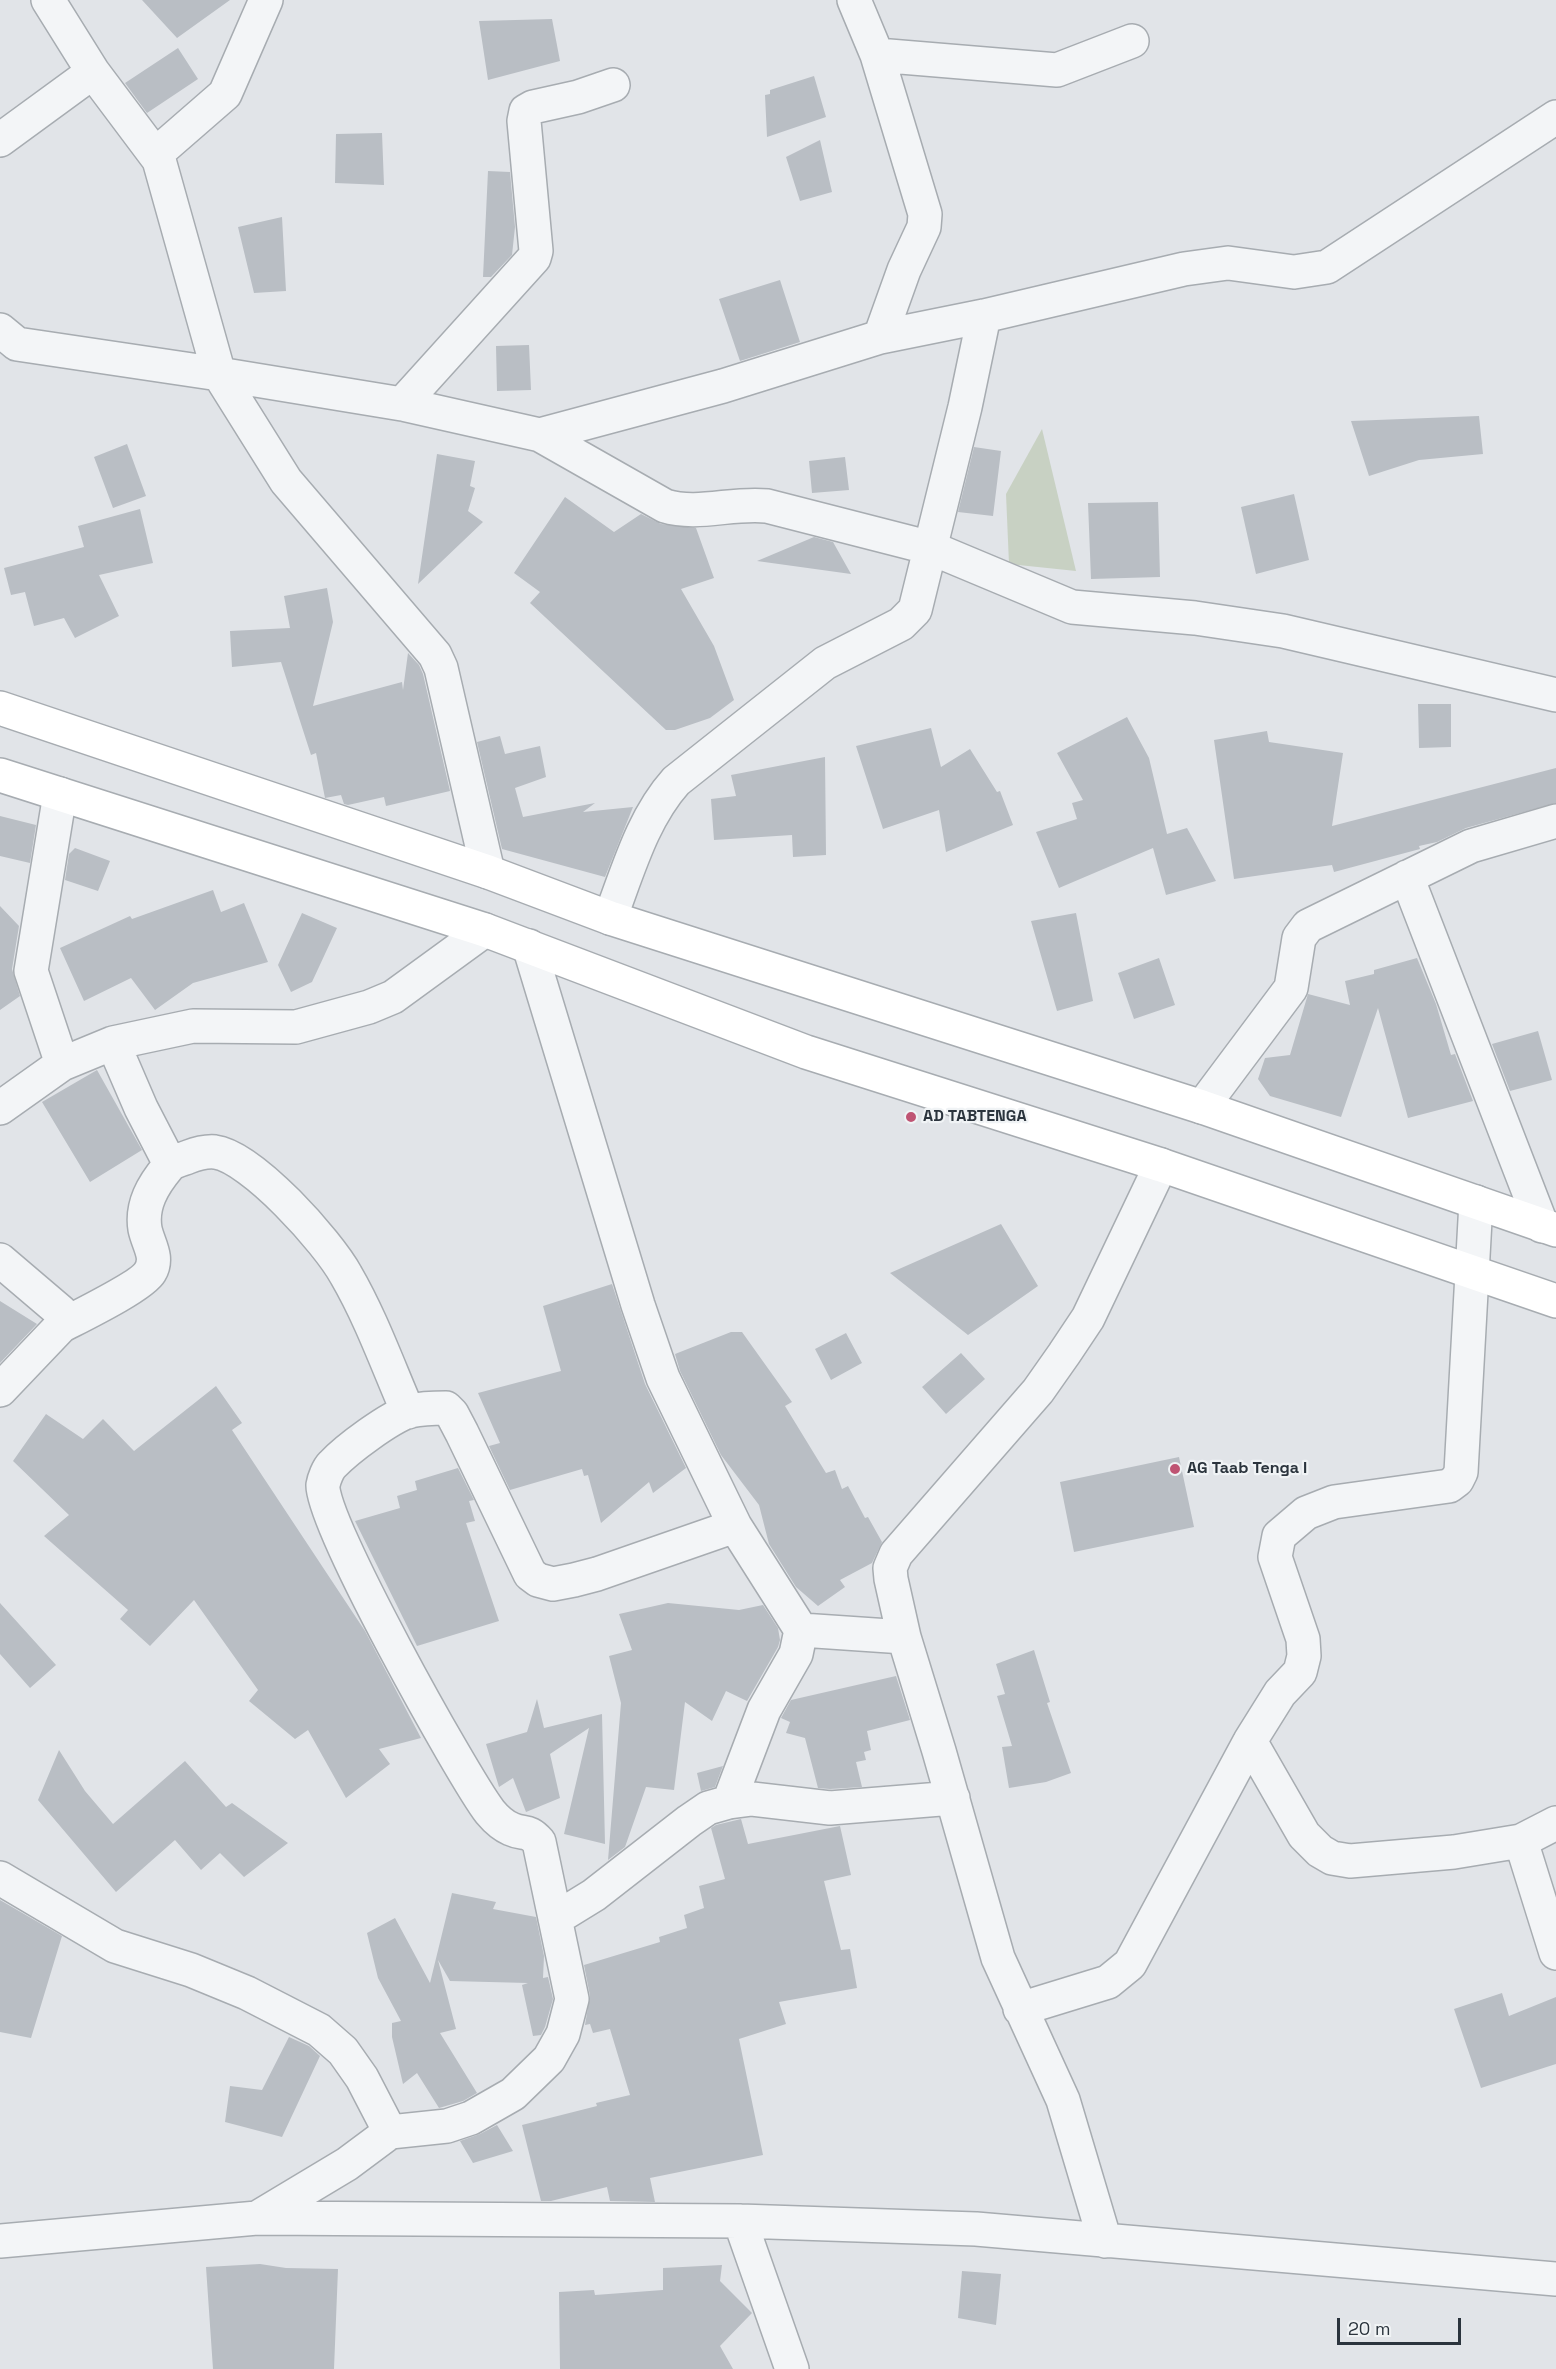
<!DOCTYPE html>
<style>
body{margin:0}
#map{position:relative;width:1556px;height:2369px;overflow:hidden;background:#e1e4e8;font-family:"Space Grotesk",sans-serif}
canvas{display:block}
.scale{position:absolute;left:1337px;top:2318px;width:124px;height:27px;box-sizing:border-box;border:3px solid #2b343d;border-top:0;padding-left:8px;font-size:18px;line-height:21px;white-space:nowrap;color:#2b343d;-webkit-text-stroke:4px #f0f3f5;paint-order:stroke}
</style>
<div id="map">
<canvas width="1556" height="2369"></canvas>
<div class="scale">20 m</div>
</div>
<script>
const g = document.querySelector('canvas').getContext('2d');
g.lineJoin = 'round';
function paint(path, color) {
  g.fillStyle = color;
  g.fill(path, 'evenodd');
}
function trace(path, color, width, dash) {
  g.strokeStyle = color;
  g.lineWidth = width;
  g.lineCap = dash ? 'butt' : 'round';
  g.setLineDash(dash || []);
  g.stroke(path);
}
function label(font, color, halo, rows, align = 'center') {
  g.font = font + ' "Space Grotesk",sans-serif';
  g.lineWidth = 4.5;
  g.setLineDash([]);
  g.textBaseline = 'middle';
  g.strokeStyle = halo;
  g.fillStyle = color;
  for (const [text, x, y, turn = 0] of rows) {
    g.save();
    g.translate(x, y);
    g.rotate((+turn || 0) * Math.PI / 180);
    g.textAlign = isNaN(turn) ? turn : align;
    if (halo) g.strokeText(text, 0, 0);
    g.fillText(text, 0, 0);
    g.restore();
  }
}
paint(new Path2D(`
 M 1042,429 L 1076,571 L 1009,564 L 1006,494 Z`), '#c8d1c3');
paint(new Path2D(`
 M 142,0 L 230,0 L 177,38 Z
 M 552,19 L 560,61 L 488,80 L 479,21 Z
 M 178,48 L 198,79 L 147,113 L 125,83 Z
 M 814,76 L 826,117 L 767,137 L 765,95 L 770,94 L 770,90 Z
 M 382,133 L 384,185 L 335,183 L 336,134 Z
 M 820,140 L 832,192 L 800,201 L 786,157 Z
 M 488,171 L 510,172 L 515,227 L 512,255 L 491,277 L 483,277 Z
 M 282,217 L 286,291 L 254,293 L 238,227 Z
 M 780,280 L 800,342 L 740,361 L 719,299 Z
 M 529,345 L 531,390 L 497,391 L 496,346 Z
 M 1479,416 L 1483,454 L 1419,460 L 1369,476 L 1351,421 Z
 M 127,444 L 146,496 L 113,508 L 94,457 Z
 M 974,447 L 1001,451 L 993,516 L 958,512 Z
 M 437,454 L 475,461 L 470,486 L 475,488 L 468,511 L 483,522 L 418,584 Z
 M 845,457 L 849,490 L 812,493 L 809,461 Z
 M 1294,494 L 1309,560 L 1256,574 L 1241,507 Z
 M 565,497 L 614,532 L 641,514 L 661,524 L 696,528 L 714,578 L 681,589 L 714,646 L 734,700 L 710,718 L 675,730 L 666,730 L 530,603 L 540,592 L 514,573 Z
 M 1158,502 L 1160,577 L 1091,579 L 1088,503 Z
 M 140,509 L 153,563 L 99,575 L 119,616 L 75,638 L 64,618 L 34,626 L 25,592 L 11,595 L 4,568 L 84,547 L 78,526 Z
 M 814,537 L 833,542 L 851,574 L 757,561 Z
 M 327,588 L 333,622 L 313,706 L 402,682 L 403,690 L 408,653 L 419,665 L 423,674 L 450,791 L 386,806 L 384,797 L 348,805 L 344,804 L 341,795 L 325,798 L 316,753 L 311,755 L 281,662 L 232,667 L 230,631 L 290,628 L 284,596 Z
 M 1418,704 L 1451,704 L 1451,747 L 1419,748 Z
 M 1127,717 L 1149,758 L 1167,834 L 1187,828 L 1216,881 L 1166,895 L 1153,848 L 1059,888 L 1036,832 L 1077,819 L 1072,803 L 1083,800 L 1057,753 Z
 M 931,728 L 941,767 L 970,749 L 997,792 L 1000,791 L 1013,825 L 946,852 L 939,810 L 883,829 L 856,746 Z
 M 1267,731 L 1269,742 L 1343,753 L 1332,826 L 1556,768 L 1556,803 L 1466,828 L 1437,842 L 1419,846 L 1420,849 L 1334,872 L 1332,865 L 1234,879 L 1214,740 Z
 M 500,736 L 505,754 L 540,746 L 546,777 L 515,788 L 523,817 L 595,803 L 583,812 L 633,807 L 605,877 L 502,849 L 477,742 Z
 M 825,757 L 826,855 L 793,857 L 792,835 L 714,840 L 711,799 L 736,796 L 731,775 Z
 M 0,816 L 36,825 L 30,863 L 0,856 Z
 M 75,848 L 110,861 L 98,891 L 65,880 L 69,854 Z
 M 213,890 L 221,912 L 244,903 L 268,962 L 193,983 L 155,1010 L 131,978 L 84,1001 L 60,948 L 130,916 L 132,919 Z
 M 0,906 L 19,926 L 12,969 L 20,996 L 0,1010 Z
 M 302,913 L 337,928 L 312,982 L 291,992 L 278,965 Z
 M 1076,913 L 1093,1001 L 1057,1011 L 1031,921 Z
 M 1159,958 L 1175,1005 L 1134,1019 L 1118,973 Z
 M 1417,958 L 1436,1004 L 1451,1055 L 1455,1054 L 1473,1101 L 1408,1118 L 1378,1008 L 1341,1117 L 1270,1096 L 1258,1079 L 1265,1058 L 1290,1055 L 1308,994 L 1350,1005 L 1345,981 L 1374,974 L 1374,970 Z
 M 1538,1031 L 1552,1080 L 1510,1091 L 1492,1044 Z
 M 97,1070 L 142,1150 L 90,1182 L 42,1102 Z
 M 1001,1224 L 1038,1286 L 968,1335 L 890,1273 Z
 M 612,1284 L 645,1384 L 686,1468 L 653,1493 L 649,1482 L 601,1523 L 588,1475 L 584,1476 L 582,1469 L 510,1490 L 489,1446 L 500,1443 L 478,1393 L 561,1371 L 543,1306 Z
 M 0,1301 L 37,1324 L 0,1363 Z
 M 731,1332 L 742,1332 L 792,1402 L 785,1406 L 826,1473 L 835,1470 L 842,1489 L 848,1486 L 865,1518 L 868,1517 L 882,1542 L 872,1563 L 840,1580 L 845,1587 L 818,1606 L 796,1587 L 769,1544 L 759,1505 L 721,1455 L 680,1371 L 675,1354 Z
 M 846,1333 L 862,1363 L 831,1380 L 815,1349 Z
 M 961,1353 L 985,1379 L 946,1414 L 922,1387 Z
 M 216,1386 L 242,1423 L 232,1430 L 365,1631 L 421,1738 L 379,1749 L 390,1764 L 346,1798 L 308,1730 L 295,1739 L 249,1701 L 258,1690 L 194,1600 L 150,1646 L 120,1619 L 128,1610 L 44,1536 L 69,1515 L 13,1461 L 46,1414 L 83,1439 L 103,1419 L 134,1451 Z
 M 1179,1457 L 1194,1527 L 1074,1552 L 1060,1482 Z
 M 458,1468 L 474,1500 L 469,1501 L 475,1521 L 466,1523 L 499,1621 L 417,1646 L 355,1521 L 400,1508 L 397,1496 L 417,1490 L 415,1481 Z
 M 0,1603 L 56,1665 L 30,1688 L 0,1654 Z
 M 668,1603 L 739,1610 L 763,1605 L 778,1628 L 780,1640 L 778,1647 L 747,1701 L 726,1691 L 712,1721 L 685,1702 L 674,1790 L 646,1787 L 625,1847 L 608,1860 L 621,1703 L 609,1656 L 632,1650 L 619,1614 Z
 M 1034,1650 L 1050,1702 L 1047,1703 L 1071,1773 L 1046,1782 L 1009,1788 L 1002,1747 L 1012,1746 L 997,1696 L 1005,1694 L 996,1664 Z
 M 896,1676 L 910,1720 L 867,1731 L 871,1750 L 864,1752 L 866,1760 L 856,1762 L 862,1787 L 830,1789 L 818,1788 L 805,1738 L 786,1733 L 790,1722 L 781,1718 L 791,1700 Z
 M 537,1699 L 544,1728 L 602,1714 L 605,1844 L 564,1834 L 589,1728 L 550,1754 L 560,1798 L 526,1812 L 513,1778 L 499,1787 L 486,1744 L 527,1732 Z
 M 59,1750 L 85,1791 L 113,1824 L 185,1761 L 226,1807 L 232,1803 L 288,1843 L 244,1877 L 220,1853 L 201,1870 L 175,1840 L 116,1892 L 38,1800 Z
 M 723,1766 L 715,1787 L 701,1791 L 697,1773 Z
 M 741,1819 L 748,1844 L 840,1826 L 851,1875 L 824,1881 L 841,1950 L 850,1949 L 857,1988 L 779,2002 L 786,2024 L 739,2039 L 763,2155 L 650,2178 L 655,2202 L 610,2201 L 607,2187 L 551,2201 L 541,2201 L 522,2125 L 597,2106 L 596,2103 L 630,2095 L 610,2029 L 593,2033 L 590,2024 L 585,2025 L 590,1996 L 584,1965 L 660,1942 L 659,1937 L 687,1928 L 684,1915 L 704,1908 L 699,1886 L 725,1879 L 711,1828 L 716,1825 Z
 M 452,1893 L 496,1902 L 493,1909 L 536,1917 L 544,1956 L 543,1978 L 548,1977 L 553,1999 L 545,2027 L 541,2035 L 533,2036 L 522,1985 L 528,1983 L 450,1981 L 438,1960 L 456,2029 L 440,2033 L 477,2093 L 463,2101 L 439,2108 L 417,2073 L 403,2084 L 392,2037 L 392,2023 L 401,2021 L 378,1978 L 367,1933 L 395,1918 L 430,1983 Z
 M 0,1900 L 62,1936 L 31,2038 L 0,2032 Z
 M 1502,1993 L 1509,2016 L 1556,1997 L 1556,2064 L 1481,2088 L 1454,2009 Z
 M 289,2037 L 309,2046 L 320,2056 L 282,2137 L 225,2122 L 230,2086 L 262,2090 Z
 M 497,2125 L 513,2151 L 473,2163 L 460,2141 L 480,2134 Z
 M 260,2264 L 286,2268 L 338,2269 L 334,2369 L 213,2369 L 206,2267 Z
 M 722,2265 L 720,2281 L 752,2313 L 720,2346 L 733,2369 L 560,2369 L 559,2292 L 594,2290 L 595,2295 L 663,2290 L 663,2268 Z
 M 962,2271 L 1001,2274 L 996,2325 L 958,2318 Z`), '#b9bec4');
const street = new Path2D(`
 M 48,0 L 93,72 L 159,160 L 219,374 L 286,481 L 435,655 L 441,668 L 488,872
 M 854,0 L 877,55 L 925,214 L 924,227 L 904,270 L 880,337
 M 877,55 L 1057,70 L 1132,41
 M 0,140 L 93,72
 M 156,154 L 225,94 L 266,0
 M 0,330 L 17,344 L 219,374 L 402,404 L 540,435 L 665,506 C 698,516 733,502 767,506 L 931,548 L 1072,607 L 1195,618 L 1283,631 L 1556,695
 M 402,404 L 534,258 L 536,251 L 524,121 L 526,111 L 533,107 L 578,97 L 613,85
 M 540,435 L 723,386 L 880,337 L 984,316 L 1184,269 L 1228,263 L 1294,272 L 1327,267 L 1556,117
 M 60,794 L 31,971 L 62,1064
 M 1407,877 L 1542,1226
 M 610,918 C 628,871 642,819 676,781 L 825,663 L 901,624 L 915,610 L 965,407 L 984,316
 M 529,946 L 638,1305 L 663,1378 L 735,1526 L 801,1630 L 904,1637
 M 113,1043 L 141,1108 L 170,1164
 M 1202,1107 L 1291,988 L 1299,938 L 1308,926 L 1471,846 L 1556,821
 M 0,1108 L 62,1064 L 113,1043 L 193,1026 L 296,1027 L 369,1007 L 393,997 L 485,930
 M 0,1260 L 61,1312 L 61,1326 L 0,1390
 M 61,1326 C 78,1317 142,1286 150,1272 C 159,1257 148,1244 145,1229 C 141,1205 153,1185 168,1167 C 173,1161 181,1160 188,1157 C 196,1154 205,1151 215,1152 C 252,1157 328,1242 346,1275 C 371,1318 388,1366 408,1412
 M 1250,1741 L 1304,1835 L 1320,1851 L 1332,1858 L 1350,1861 L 1454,1852 L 1521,1841 L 1556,1953
 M 729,1802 L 764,1710 L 796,1654 L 801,1630
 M 1521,1841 L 1556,1823
 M 0,1878 L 115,1946 L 191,1970 L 247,1993 L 319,2030 L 343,2051 L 362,2078 L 390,2132
 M 555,1919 L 594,1895 L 689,1821 L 708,1808 L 729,1802 L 752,1799 L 830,1808 L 953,1798
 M 1020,2009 L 1108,1982 L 1130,1964 L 1250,1741 L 1280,1693 L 1300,1672 L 1304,1656 L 1303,1639 L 1275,1557 L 1279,1536 L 1306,1513 L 1334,1502 L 1449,1486 L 1457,1480 L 1461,1472 L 1476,1202
 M 257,2218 L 347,2164 L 390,2132 L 447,2126 L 471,2118 L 513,2094 L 549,2059 L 563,2034 L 572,1999 L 539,1842 C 528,1829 524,1835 511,1829 C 504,1826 495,1818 490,1812 C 463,1777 318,1517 323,1485 C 324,1479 328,1469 332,1465 C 347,1449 390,1417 410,1411 C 423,1408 434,1408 446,1408 L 452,1414 L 462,1433 L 530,1574 L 538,1580 L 553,1584 L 574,1580 L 597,1574 L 735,1526
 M 740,2221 L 792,2369
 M 0,2241 L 257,2218 L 740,2221 L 976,2229 L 1556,2279
 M 1105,2241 L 1063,2100 L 998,1958 L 939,1751 L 904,1637 L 891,1579 L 890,1568 L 896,1554 L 1038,1391 L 1064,1354 L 1088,1318 L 1161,1165`);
const secondary = new Path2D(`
 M 0,708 L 488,872 L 610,918 L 1202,1107 L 1556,1230
 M 0,775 L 485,930 L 806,1052 L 1161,1165 L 1556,1301`);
trace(street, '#a7acb1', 36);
trace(secondary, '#a7acb1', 36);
trace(street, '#f3f5f7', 33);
trace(secondary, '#fff', 33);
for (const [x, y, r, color] of [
 [911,1117,6,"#bf5473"],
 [1175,1469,6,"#bf5473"]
]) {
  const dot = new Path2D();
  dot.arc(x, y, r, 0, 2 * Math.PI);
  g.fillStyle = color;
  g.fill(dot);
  trace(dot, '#f0f3f5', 2);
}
label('bold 16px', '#2b343d', '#f0f3f5', [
 ["AD TABTENGA",923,1117],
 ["AG Taab Tenga I",1187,1469]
], 'left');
</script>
